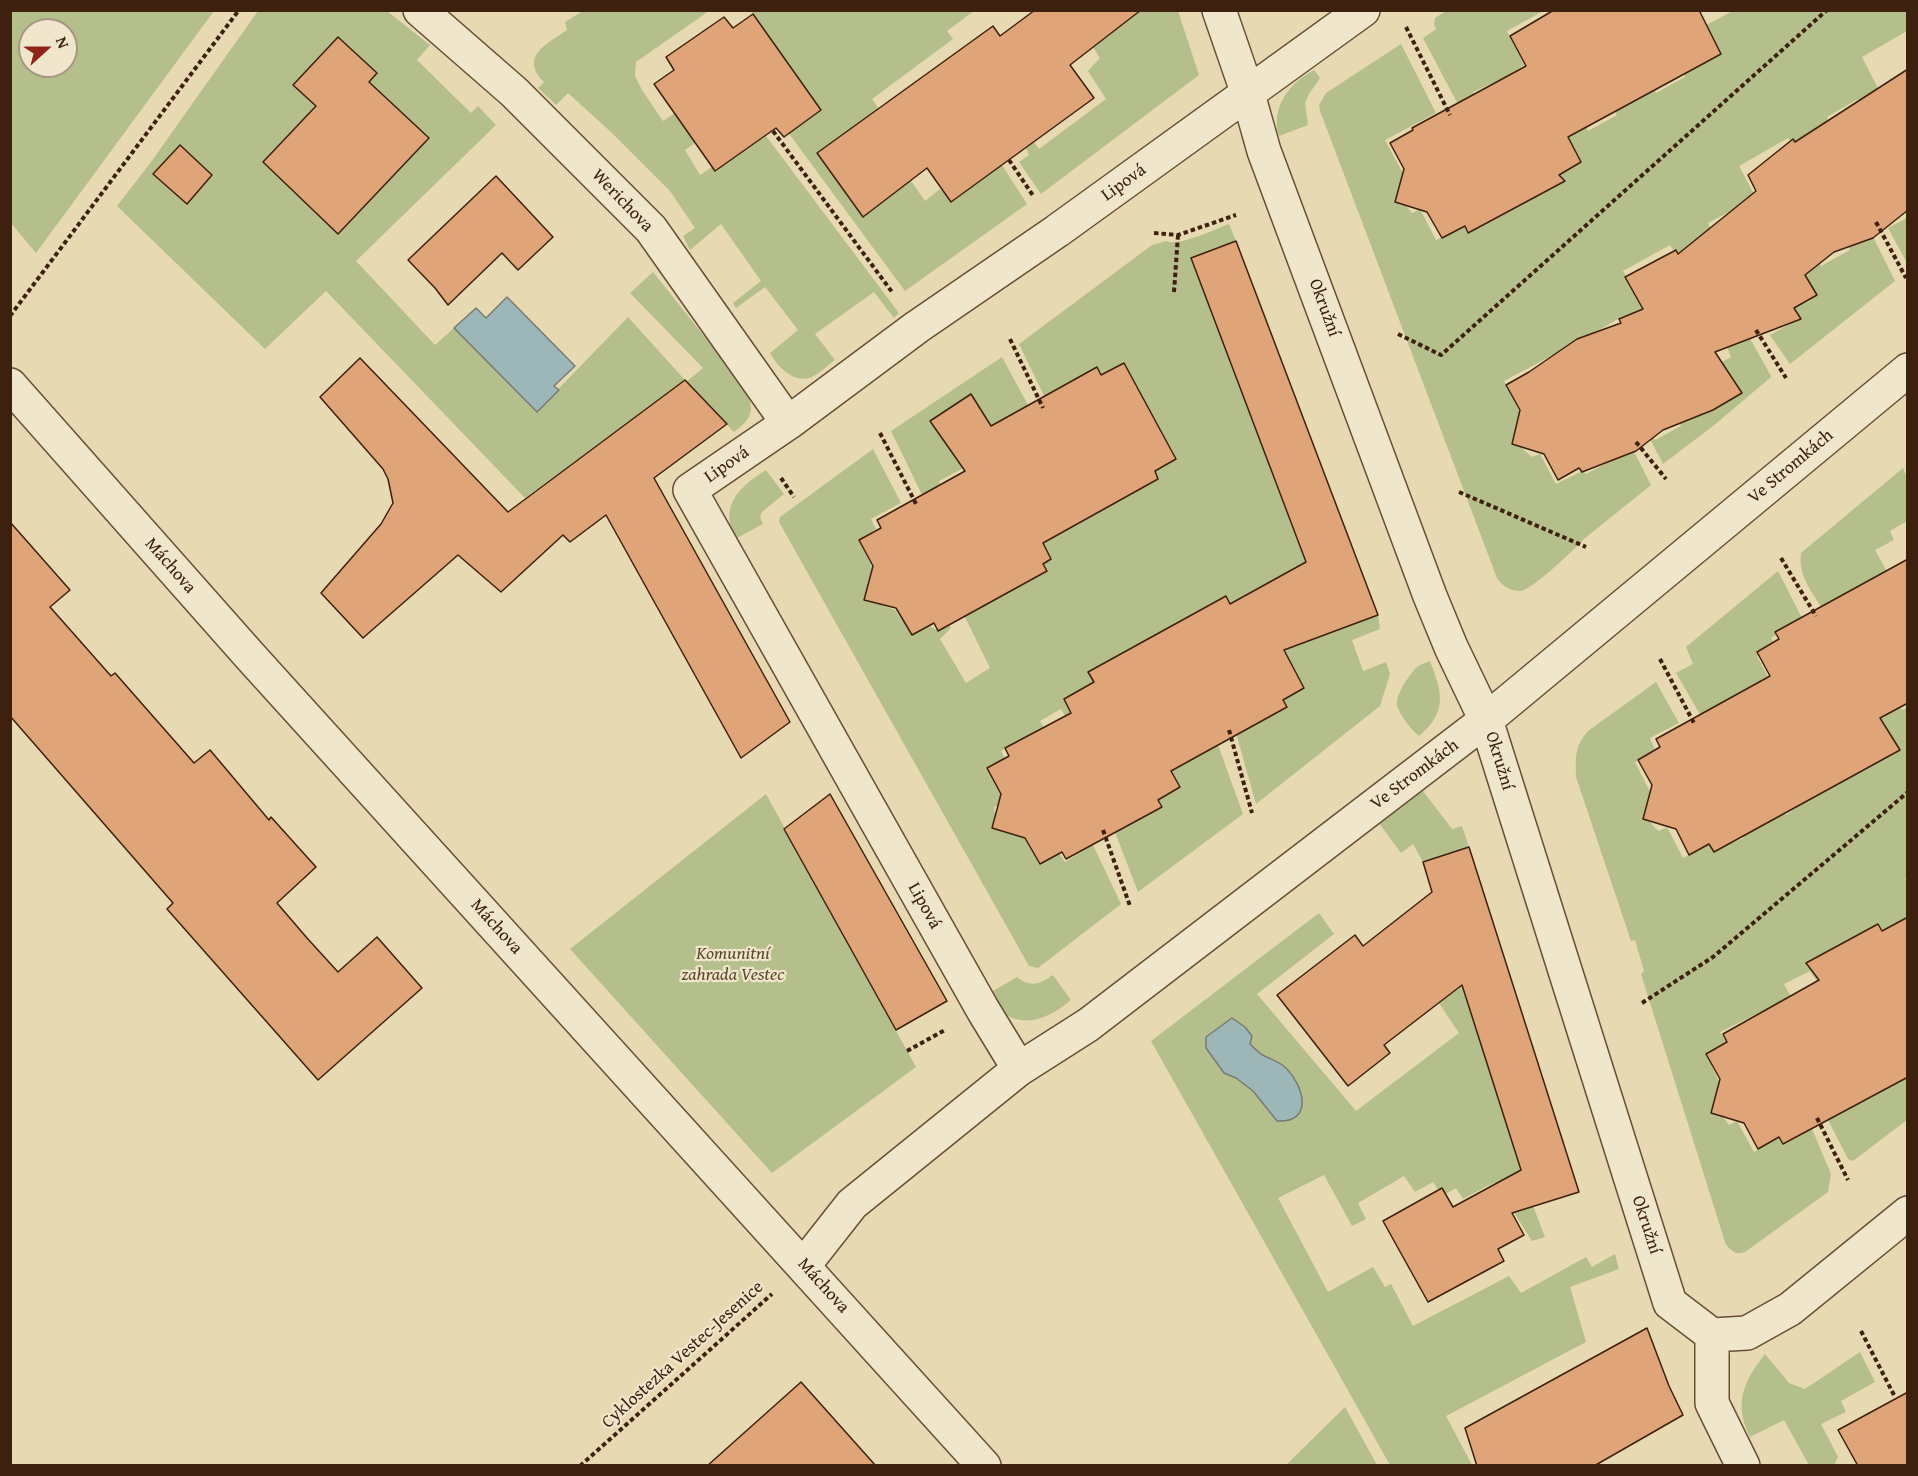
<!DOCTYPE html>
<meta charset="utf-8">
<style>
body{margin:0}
#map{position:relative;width:1918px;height:1476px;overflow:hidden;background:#e7d9b1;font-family:"Gentium Book Plus",serif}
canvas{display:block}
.frame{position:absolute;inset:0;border:12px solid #3d200e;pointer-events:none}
.north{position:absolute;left:18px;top:18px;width:60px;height:60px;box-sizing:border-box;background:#efe6cc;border:2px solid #a89780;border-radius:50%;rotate:69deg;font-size:16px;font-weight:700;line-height:24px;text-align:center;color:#3d200e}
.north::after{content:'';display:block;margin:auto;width:21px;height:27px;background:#8f2418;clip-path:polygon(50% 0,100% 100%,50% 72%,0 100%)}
</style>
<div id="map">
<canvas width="1918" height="1476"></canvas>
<div class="frame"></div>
<div class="north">N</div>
</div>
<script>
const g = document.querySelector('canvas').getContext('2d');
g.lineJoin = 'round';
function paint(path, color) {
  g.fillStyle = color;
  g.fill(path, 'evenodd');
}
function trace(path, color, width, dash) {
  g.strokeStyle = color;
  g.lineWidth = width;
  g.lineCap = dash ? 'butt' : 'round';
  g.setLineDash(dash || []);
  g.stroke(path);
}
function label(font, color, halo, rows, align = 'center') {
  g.font = font + ' "Gentium Book Plus",serif';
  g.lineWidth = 4.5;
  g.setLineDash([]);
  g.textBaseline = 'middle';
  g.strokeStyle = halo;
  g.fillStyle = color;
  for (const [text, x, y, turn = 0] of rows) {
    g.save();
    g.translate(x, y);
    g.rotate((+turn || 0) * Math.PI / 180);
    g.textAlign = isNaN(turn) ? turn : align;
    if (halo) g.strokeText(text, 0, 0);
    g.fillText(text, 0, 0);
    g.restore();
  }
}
paint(new Path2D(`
 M 10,11 L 214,11 L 36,253 L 11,223 ZM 30,30 L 66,30 L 66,66 L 30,66 Z
 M 258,11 L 387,11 L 430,45 L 417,60 L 471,113 L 478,106 L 496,125 L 356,261 L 435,345 L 454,328 L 537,411 L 628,317 L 685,380 L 525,498 L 326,291 L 265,349 L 117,206 L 151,162 Z
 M 583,11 L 709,11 L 636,62 L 635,76 L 642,90 L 663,121 L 675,113 L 695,143 L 685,150 L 700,175 L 712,167 L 715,171 L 766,136 L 899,313 L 894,318 L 874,292 L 815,334 L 835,360 C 828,365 820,373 812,377 C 793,384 778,367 770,353 L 798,330 L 765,287 L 736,308 L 733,303 L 761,281 L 721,224 L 690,250 L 683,236 L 695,228 L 670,191 L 613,134 L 568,93 L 556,105 L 538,88 L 544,82 C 519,56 547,44 567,30 L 565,22 Z
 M 751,11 L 974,11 L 947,31 L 953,39 L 872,99 L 879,109 L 904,171 L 925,201 L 940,189 L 952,202 L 1002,165 L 1027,204 L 905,291 L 787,131 L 816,111 Z
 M 1041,11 L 1178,11 L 1199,75 L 1041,194 L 1019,162 L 1029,155 L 1026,148 L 1034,142 L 1039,149 L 1106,99 L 1088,71 L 1100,58 L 1087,38 Z
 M 1446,11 L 1543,11 L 1507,31 L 1524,65 L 1505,77 L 1473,92 L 1477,102 L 1461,110 L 1423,38 L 1436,29 L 1434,24 L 1435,18 Z
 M 1733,11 L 1907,11 L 1907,31 L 1862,57 L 1881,94 L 1860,106 L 1858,99 L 1827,117 L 1832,128 L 1797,148 L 1788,138 L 1739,166 L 1754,194 L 1740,206 L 1708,223 L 1714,235 L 1677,256 L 1670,245 L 1623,271 L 1647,313 L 1628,324 L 1623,316 L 1594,333 L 1595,340 L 1555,354 L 1504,381 L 1526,424 L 1518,440 L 1524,450 L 1532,457 L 1540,454 L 1556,484 L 1582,471 L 1586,474 L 1611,461 L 1630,444 L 1651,485 L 1584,539 C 1575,549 1533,589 1521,591 C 1512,592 1502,586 1497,578 L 1320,111 L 1319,105 L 1326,93 L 1401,44 L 1436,113 L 1385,140 L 1406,179 L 1398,196 L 1412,213 L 1420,209 L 1436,240 L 1465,226 L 1466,233 L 1492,219 L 1532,189 L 1537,196 L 1563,182 L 1556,172 L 1563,130 L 1584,118 L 1588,131 L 1617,115 L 1611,104 L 1652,82 L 1656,93 L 1685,77 L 1679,66 L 1706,25 Z
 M 1314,70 L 1320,78 L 1309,94 L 1305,103 L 1308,125 L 1279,136 C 1270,108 1290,82 1314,70 Z
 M 1907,218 L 1907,263 L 1888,228 Z
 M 1229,224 L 1236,241 L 1191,258 L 1251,415 L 1296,398 L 1316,451 L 1270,469 L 1332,632 L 1378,615 L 1380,629 L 1352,640 L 1363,671 L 1386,662 L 1390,674 L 1380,706 L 1256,804 L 1234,726 L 1255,724 L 1286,708 L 1283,700 L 1304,687 L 1253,592 L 1230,604 L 1226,597 L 1127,650 L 1075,719 L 1069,722 L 1061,709 L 1040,721 L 1047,734 L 1032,734 L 1001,751 L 1005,759 L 1006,803 L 994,807 L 995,818 L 1002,831 L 1013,834 L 1021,830 L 1040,864 L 1059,853 L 1065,862 L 1093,845 L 1121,904 L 1038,968 L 1029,966 L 779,522 L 780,517 L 873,449 L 901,503 L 871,519 L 876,529 L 859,540 L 872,567 L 867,589 L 874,602 L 895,610 L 912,635 L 930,626 L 938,631 L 949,625 L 951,628 L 940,639 L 966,683 L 990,668 L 961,609 L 998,587 L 1007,593 L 1033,579 L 1030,571 L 1051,558 L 1037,535 L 1054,527 L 1059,535 L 1158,479 L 1155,471 L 1176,459 L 1124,363 L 1101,375 L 1097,368 L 1067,383 L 1049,406 L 1019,344 L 1152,245 L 1166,241 C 1179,247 1215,229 1229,224 Z
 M 1868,227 L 1895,281 L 1790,364 L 1770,335 L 1799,319 L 1793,309 L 1811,300 L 1793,267 L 1814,256 L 1821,266 L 1850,250 L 1845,238 Z
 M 653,272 L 744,386 C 755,409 754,417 734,432 L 686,382 L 703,368 L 630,293 Z
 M 1748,335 L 1771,376 L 1770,378 L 1713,426 L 1663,464 L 1648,435 L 1651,433 L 1655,440 L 1681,426 L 1675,415 L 1702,373 L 1731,357 L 1726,345 Z
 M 1002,357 L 1028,405 L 1002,420 L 1006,432 L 973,463 L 939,481 L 942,489 L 924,499 L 891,431 Z
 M 1903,468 L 1907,478 L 1907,521 L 1890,531 L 1894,540 L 1875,550 L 1891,579 L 1830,619 C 1817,600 1797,577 1801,553 Z
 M 766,470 L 784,494 L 762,512 L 760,517 L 763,524 L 735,539 C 719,506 739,487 766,470 Z
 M 1778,571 L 1803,620 L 1771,638 L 1776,646 L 1757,656 L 1774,688 L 1750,687 L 1717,705 L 1705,723 L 1676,673 L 1693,664 L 1686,647 Z
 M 1430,661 C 1442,692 1448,712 1419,736 C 1412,731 1399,714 1397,705 C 1396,694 1409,675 1417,667 C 1421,664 1426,663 1430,661 Z
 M 1656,682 L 1679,723 L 1650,738 L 1655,750 L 1635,762 L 1653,798 L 1647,801 C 1645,816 1648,822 1659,831 L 1667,827 L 1683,858 L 1709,844 L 1713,851 L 1744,838 L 1736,830 L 1778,808 L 1786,815 L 1808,800 L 1814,761 L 1897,701 L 1902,710 L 1907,707 L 1908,877 L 1905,879 L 1907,884 L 1907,919 L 1882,931 L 1878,924 L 1847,940 L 1851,949 L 1818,983 L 1810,971 L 1784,984 L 1791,997 L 1720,1032 L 1727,1042 L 1706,1054 L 1724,1092 L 1716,1108 L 1729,1125 L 1737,1121 L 1754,1152 L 1779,1137 L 1784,1145 L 1812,1129 L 1831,1174 L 1828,1192 L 1745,1252 C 1736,1255 1733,1252 1726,1245 L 1641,974 L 1644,971 L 1635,940 L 1631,941 L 1576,777 C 1576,757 1574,747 1588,731 Z
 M 1218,745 L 1243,814 L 1138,892 L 1112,824 L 1132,822 L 1162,808 L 1158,800 L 1165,764 L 1188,761 Z
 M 1423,791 L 1452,829 L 1462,826 L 1469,847 L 1423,862 L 1413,844 L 1401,853 L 1379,823 Z
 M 766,794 L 916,1067 L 772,1173 L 570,949 Z
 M 1319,913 L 1334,934 L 1257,994 L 1356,1111 L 1459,1033 L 1439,1003 L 1463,985 L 1533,1206 L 1545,1237 L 1532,1241 L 1495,1183 L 1487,1186 L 1463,1199 L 1456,1188 L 1442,1196 L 1433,1182 L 1415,1192 L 1404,1176 L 1358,1203 L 1366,1219 L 1352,1226 L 1324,1175 L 1278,1198 L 1328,1292 L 1373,1267 L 1385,1287 L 1391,1284 L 1413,1326 L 1509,1276 L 1521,1293 L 1586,1257 L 1592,1267 L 1615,1254 L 1619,1269 L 1570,1287 L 1586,1342 L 1446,1416 L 1472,1465 L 1390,1465 L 1151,1041 Z
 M 1053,975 L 1071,1000 C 1052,1016 1026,1030 1002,1012 C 997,1008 992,1000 988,994 L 1017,977 C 1030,988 1041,984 1053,975 Z
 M 1907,1046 L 1907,1120 L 1853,1161 L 1848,1159 L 1825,1114 L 1848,1100 L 1852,1107 L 1878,1094 L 1876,1084 Z
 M 1860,1352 L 1875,1382 L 1841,1401 L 1846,1412 L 1821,1424 L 1838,1457 L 1834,1465 L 1809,1465 L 1784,1420 L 1750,1437 C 1733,1403 1744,1381 1765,1354 L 1789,1383 L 1805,1389 Z
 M 1345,1407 L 1377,1465 L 1286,1465 Z`), '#b5bf8c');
const water = new Path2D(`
 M 507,297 L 575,366 L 554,386 L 559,390 L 537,412 L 454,328 L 476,308 L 486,318 Z
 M 1232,1018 L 1245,1027 L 1252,1036 L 1250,1044 C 1254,1048 1257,1051 1261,1054 C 1269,1059 1279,1061 1286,1068 C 1304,1086 1314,1123 1277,1121 L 1253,1091 L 1236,1078 L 1224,1073 L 1206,1048 L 1206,1037 Z`);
paint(water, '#9db7b8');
trace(water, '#777b74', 1.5);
const building = new Path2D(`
 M 1035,10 L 1141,10 L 1070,65 L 1094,98 L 951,202 L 927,168 L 863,217 L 817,153 L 993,26 L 1000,36 Z
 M 1554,10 L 1699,10 L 1721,54 L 1568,137 L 1581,162 L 1559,175 L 1565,181 L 1468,233 L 1465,226 L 1442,238 L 1427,212 L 1395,202 L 1404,169 L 1390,143 L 1413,130 L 1412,128 L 1526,66 L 1510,36 Z
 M 753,14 L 821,110 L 784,137 L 776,128 L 715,171 L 654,84 L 674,70 L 666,57 L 724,17 L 733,28 Z
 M 338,37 L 377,73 L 369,82 L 429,138 L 338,234 L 263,162 L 316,106 L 293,85 Z
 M 1908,69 L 1908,210 L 1873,238 L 1834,252 L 1805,275 L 1817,295 L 1794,308 L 1801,319 L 1715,352 L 1742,393 L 1713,410 L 1663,430 L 1636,451 L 1582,472 L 1579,468 L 1558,480 L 1544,454 L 1512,444 L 1520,410 L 1506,385 L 1529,372 L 1577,339 L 1621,323 L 1619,319 L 1643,309 L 1625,277 L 1676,250 L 1678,254 L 1756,191 L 1748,175 L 1793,139 L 1795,142 Z
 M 180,145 L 212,175 L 187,204 L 153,174 Z
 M 496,176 L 553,237 L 518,270 L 502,253 L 448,305 L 435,288 L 408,260 Z
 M 1236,241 L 1378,615 L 1284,650 L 1304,688 L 1283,700 L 1287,707 L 1171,771 L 1180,787 L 1158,800 L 1162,807 L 1066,859 L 1062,852 L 1040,864 L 1025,838 L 992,828 L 1001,794 L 987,768 L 1009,756 L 1005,748 L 1071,713 L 1064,699 L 1094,682 L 1088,672 L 1226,596 L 1230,604 L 1306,562 L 1191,258 Z
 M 360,358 L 508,512 L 685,380 L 727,424 L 654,478 L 790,722 L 741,758 L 606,515 L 570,542 L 563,535 L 501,592 L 458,555 L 363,638 L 321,593 L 381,524 L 393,503 L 388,479 L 383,469 L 320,397 Z
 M 1124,363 L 1176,459 L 1155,471 L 1158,479 L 1043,543 L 1051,559 L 1043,564 L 1047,571 L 938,631 L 934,623 L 912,635 L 896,608 L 864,600 L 873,566 L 859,540 L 881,528 L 877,520 L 965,471 L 930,421 L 971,394 L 991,426 L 1097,367 L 1101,375 Z
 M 10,522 L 70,590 L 50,607 L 111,676 L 115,673 L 194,763 L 210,750 L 269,820 L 271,817 L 316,867 L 277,903 L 307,938 L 338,972 L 377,937 L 422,988 L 318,1080 L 167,909 L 173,903 L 10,716 Z
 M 1908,559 L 1908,703 L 1880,718 L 1900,750 L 1714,852 L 1709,844 L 1689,855 L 1676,829 L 1643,819 L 1652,785 L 1638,760 L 1660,747 L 1656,739 L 1770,676 L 1757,652 L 1779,639 L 1775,632 Z
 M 830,794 L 947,1001 L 896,1030 L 784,829 Z
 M 1469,847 L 1579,1192 L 1512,1213 L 1524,1235 L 1498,1249 L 1504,1261 L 1428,1302 L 1383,1221 L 1442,1188 L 1453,1207 L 1521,1170 L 1462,985 L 1384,1045 L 1390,1053 L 1348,1086 L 1277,995 L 1355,935 L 1363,946 L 1432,892 L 1423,862 Z
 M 1908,917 L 1908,1077 L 1783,1144 L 1779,1137 L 1758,1149 L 1744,1123 L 1711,1113 L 1720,1079 L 1706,1054 L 1727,1042 L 1723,1034 L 1819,980 L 1806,963 L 1878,924 L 1882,931 Z
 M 1647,1328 L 1669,1386 L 1683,1415 L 1594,1466 L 1477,1466 L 1465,1428 Z
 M 801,1382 L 876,1466 L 707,1466 Z
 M 1908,1392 L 1908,1466 L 1858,1466 L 1838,1430 Z`);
paint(building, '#dfa478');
trace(building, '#3d200e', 1.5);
const minor = new Path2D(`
 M 420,10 L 514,92 L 651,229 L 788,423
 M 1219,10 L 1248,94 L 1264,151 L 1430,596 L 1451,647 L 1486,720 L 1670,1303 L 1712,1335 L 1747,1333 L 1790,1309 L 1908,1213
 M 10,385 L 250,656 L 984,1466
 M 1019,1069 L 983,1010 L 690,490 L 788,423 L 917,327 L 1057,231 L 1363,10
 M 804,1265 L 852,1204 L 1019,1069 L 1088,1025 L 1486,720 L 1908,370
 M 1712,1335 L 1712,1403 L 1743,1466`);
trace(minor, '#684e37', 36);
trace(new Path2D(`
 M 1406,27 L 1450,115
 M 773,131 L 892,292
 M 1009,160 L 1034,197
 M 1876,222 L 1906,278
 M 1154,233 L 1178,235 L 1236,215
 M 1174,292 L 1178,235
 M 10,316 L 239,10
 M 1756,330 L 1786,378
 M 1398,334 L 1441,355 L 1827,10
 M 1010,339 L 1043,408
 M 880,433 L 916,504
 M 1636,442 L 1666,479
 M 781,478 L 794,497
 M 1459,492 L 1586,547
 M 1781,558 L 1816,616
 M 1660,659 L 1695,725
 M 1229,730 L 1252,813
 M 1103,830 L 1130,906
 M 1642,1003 L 1713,957 L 1908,792
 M 907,1051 L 945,1030
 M 1817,1118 L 1848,1180
 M 1861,1331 L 1895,1397
 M 580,1466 L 772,1294`), '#3d200e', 4, [4.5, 3]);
trace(minor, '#efe6cc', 33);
label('18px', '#3d200e', '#efe6cc', [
 ["Lipová",1124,183,-36],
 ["Werichova",622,201,46],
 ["Okružní",1324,308,70],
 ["Lipová",727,465,-35],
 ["Ve Stromkách",1791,467,-40],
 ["Máchova",170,566,49],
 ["Okružní",1499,761,73],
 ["Ve Stromkách",1415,775,-37],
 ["Lipová",924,906,61],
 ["Máchova",496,927,48],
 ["Okružní",1646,1225,72],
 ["Máchova",823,1286,48],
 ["Cyklostezka Vestec-Jesenice",683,1355,-42]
]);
label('italic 18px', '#5b482e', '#efe6cc', [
 ["Komunitní",733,954],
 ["zahrada Vestec",733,975]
]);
</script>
